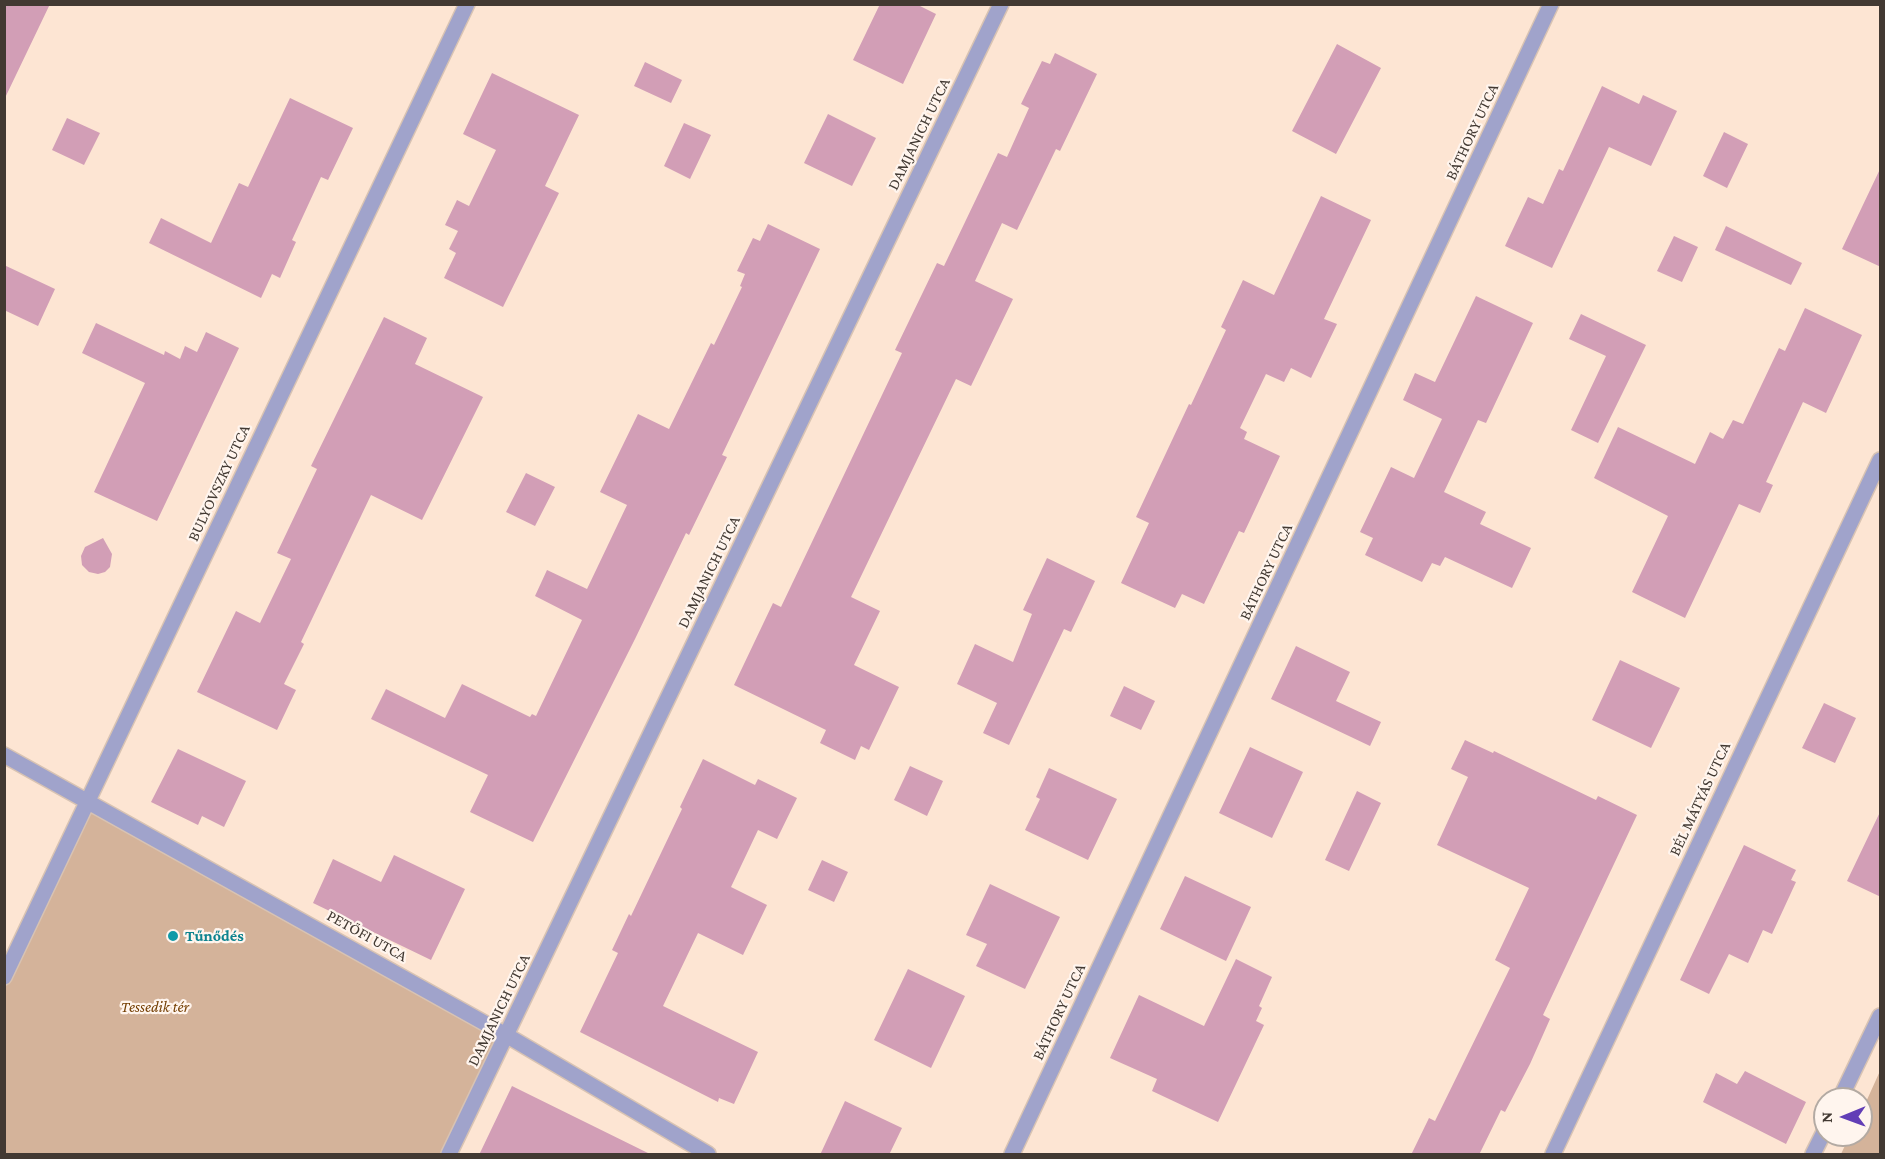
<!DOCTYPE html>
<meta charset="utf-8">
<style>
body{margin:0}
#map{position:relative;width:1885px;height:1159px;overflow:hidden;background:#fde5d3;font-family:"Crimson Pro",serif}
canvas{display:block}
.frame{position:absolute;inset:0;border:6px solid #423932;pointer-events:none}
.north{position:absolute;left:1813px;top:1087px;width:60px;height:60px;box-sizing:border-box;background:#fff5ee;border:2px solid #b3aaa3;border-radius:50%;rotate:269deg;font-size:16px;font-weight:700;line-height:24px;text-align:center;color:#423932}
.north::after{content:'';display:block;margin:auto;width:21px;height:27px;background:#623eb6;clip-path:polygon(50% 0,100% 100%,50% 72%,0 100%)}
</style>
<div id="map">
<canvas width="1885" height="1159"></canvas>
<div class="frame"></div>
<div class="north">N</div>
</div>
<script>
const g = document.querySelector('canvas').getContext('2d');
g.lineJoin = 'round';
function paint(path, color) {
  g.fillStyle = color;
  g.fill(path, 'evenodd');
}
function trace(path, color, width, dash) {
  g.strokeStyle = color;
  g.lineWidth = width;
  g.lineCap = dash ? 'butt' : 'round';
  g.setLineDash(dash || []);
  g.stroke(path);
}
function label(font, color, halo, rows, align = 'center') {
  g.font = font + ' "Crimson Pro",serif';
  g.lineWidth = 4.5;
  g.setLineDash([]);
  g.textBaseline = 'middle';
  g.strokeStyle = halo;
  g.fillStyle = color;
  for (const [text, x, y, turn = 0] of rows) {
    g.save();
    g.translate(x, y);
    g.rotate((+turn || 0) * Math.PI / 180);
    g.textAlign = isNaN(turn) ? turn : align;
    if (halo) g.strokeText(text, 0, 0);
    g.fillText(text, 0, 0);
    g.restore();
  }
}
paint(new Path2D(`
 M 88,800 L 506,1035 L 449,1154 L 5,1154 L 4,977 Z
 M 1880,1071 L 1880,1154 L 1841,1154 L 1850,1135 L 1861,1135 L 1861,1113 Z`), '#d4b39a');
paint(new Path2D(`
 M 4,4 L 50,4 L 4,100 Z
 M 880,4 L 916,4 L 936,14 L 903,84 L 853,60 Z
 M 1337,44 L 1381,68 L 1336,154 L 1292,131 Z
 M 1055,53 L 1097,74 L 1060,151 L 1056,149 L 1017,230 L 1002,223 L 975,281 L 1013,299 L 971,386 L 956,379 L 851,597 L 880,611 L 854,665 L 899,687 L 869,750 L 861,746 L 855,760 L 820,743 L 826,730 L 734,685 L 773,603 L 781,607 L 902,353 L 895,350 L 937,263 L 944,266 L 998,153 L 1007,157 L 1029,108 L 1021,104 L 1042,61 L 1050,64 Z
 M 645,62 L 682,80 L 671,103 L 634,86 Z
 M 492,73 L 579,115 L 545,186 L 559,193 L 503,307 L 444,278 L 456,253 L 449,249 L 458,231 L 445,225 L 457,200 L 469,206 L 496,150 L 463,134 Z
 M 1602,86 L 1639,104 L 1643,95 L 1677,111 L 1651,166 L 1609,147 L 1552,268 L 1505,246 L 1528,197 L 1543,204 L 1559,169 L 1563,171 Z
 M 290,98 L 353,128 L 328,180 L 321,177 L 292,240 L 296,242 L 280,278 L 272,274 L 261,298 L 149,243 L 161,218 L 211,243 L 239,183 L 248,187 Z
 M 828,114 L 876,138 L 852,186 L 804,163 Z
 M 67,118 L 100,133 L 84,165 L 52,150 Z
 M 684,123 L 711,135 L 690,179 L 664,166 Z
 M 1724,132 L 1748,144 L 1727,188 L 1703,176 Z
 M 1881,167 L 1881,267 L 1842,249 Z
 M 1321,196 L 1371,220 L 1324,319 L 1337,324 L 1311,378 L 1291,368 L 1284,382 L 1266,374 L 1240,428 L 1247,432 L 1244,439 L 1280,456 L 1244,533 L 1239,531 L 1204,604 L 1182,594 L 1175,608 L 1121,583 L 1149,523 L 1136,517 L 1189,404 L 1191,405 L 1226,330 L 1221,327 L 1243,280 L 1274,295 Z
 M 768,224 L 820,249 L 722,455 L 727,457 L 689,535 L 686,533 L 635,639 L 533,842 L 470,812 L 488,775 L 371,719 L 386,689 L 445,718 L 462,684 L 530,717 L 532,714 L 536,716 L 582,620 L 535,596 L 547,570 L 587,589 L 627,505 L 600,492 L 638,414 L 669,429 L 711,343 L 714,345 L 742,287 L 740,286 L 745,274 L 737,271 L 753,238 L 760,241 Z
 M 1726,226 L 1802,263 L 1791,285 L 1715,250 Z
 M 1674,236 L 1698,247 L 1682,282 L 1657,271 Z
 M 4,265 L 55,289 L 38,326 L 4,310 Z
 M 1476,296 L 1533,323 L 1486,423 L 1478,420 L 1444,492 L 1486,512 L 1480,524 L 1531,548 L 1512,588 L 1445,557 L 1440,566 L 1432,563 L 1422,582 L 1365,555 L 1373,538 L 1360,532 L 1391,467 L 1414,478 L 1442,419 L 1403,400 L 1415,373 L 1435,382 Z
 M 1805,308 L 1862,335 L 1826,413 L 1803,402 L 1766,482 L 1773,485 L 1760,513 L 1739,504 L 1685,618 L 1632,592 L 1668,516 L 1594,478 L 1618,427 L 1695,464 L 1710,432 L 1723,439 L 1733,420 L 1743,424 L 1779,348 L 1785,351 Z
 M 1581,314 L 1646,345 L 1598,443 L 1571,430 L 1606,356 L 1569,339 Z
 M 384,317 L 427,338 L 415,364 L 483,397 L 422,520 L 371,495 L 301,642 L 304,644 L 284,684 L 296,690 L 277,730 L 197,692 L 236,611 L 260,623 L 291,559 L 277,553 L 317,469 L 311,466 Z
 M 96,323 L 164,355 L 165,351 L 180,359 L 185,346 L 197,352 L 206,332 L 239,348 L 157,521 L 94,492 L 145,383 L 82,353 Z
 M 526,473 L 555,487 L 535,526 L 506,512 Z
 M 103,538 L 112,554 L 110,567 L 105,572 L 98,574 L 89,572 L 82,565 L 81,556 L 85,547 Z
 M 1047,558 L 1095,581 L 1071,632 L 1064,629 L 1009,745 L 983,733 L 997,703 L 957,684 L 975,644 L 1013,662 L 1032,614 L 1023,610 Z
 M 1296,646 L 1350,672 L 1336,701 L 1381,722 L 1370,746 L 1271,699 Z
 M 1620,660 L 1680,688 L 1651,748 L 1592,720 Z
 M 1124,686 L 1155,701 L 1141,730 L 1110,716 Z
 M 1824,703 L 1856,718 L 1835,763 L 1802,748 Z
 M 1465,740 L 1493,753 L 1494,751 L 1596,800 L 1598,796 L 1637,815 L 1543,1015 L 1550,1019 L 1530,1064 L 1505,1112 L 1501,1110 L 1479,1155 L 1411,1155 L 1429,1118 L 1435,1121 L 1510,968 L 1495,960 L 1529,888 L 1437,845 L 1468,777 L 1451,769 Z
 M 1250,747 L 1303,772 L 1272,838 L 1219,813 Z
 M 178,749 L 246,781 L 224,827 L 202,816 L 198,825 L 151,802 Z
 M 703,759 L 755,785 L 758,779 L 797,798 L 777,839 L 758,830 L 731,887 L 767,905 L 743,955 L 698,933 L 663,1006 L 758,1052 L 734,1104 L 719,1098 L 718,1102 L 580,1032 L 618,953 L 612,950 L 629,914 L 631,916 L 682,809 L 680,807 Z
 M 910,766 L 943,781 L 927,816 L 894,800 Z
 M 1049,768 L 1117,799 L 1088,860 L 1025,830 L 1040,799 L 1036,797 Z
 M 1357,791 L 1381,803 L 1349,871 L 1325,860 Z
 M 1881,810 L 1881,897 L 1847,881 Z
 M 1744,845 L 1796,870 L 1791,880 L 1796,882 L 1772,934 L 1763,930 L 1748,963 L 1729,954 L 1709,994 L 1680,980 Z
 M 394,855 L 465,889 L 431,960 L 313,903 L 333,859 L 381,882 Z
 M 822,860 L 848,872 L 834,902 L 808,890 Z
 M 1185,876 L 1251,907 L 1226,961 L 1160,929 Z
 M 990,884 L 1060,917 L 1025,989 L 976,966 L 987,944 L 966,935 Z
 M 1236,959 L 1272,977 L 1259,1006 L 1262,1008 L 1256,1021 L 1264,1025 L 1218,1122 L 1152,1091 L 1157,1079 L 1110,1058 L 1139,995 L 1204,1026 Z
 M 908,969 L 965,996 L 931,1068 L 874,1040 Z
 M 1745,1071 L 1806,1102 L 1786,1144 L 1703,1102 L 1716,1073 L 1737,1084 Z
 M 512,1086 L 652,1155 L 479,1155 Z
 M 845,1101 L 902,1128 L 889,1155 L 820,1155 Z`), '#d29eb6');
const minor = new Path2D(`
 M 4,755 L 506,1035 L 708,1154
 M 4,977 L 467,4
 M 1840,1099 L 1880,1016
 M 449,1154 L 1001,4
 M 1012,1154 L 1551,4
 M 1553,1154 L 1880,460
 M 1813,1154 L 1825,1130`);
trace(minor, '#d8c3b3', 18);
trace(minor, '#a0a3cb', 15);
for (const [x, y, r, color] of [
 [173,936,6,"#0f9aa8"]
]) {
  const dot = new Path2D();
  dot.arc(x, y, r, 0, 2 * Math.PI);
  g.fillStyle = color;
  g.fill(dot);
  trace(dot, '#fff5ee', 2);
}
label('16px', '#423932', '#fff5ee', [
 ["BÁTHORY UTCA",1472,132,-65],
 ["DAMJANICH UTCA",919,134,-64],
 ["BULYOVSZKY UTCA",219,483,-65],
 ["DAMJANICH UTCA",709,572,-64],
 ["BÁTHORY UTCA",1266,572,-65],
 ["BÉL MÁTYÁS UTCA",1700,799,-65],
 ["PETŐFI UTCA",367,936,29],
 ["DAMJANICH UTCA",499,1010,-64],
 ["BÁTHORY UTCA",1059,1012,-65]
]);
label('bold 16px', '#0d838f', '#fff5ee', [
 ["Tűnődés",185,936]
], 'left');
label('italic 16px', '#743e02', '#fff5ee', [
 ["Tessedik tér",155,1007]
]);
</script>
